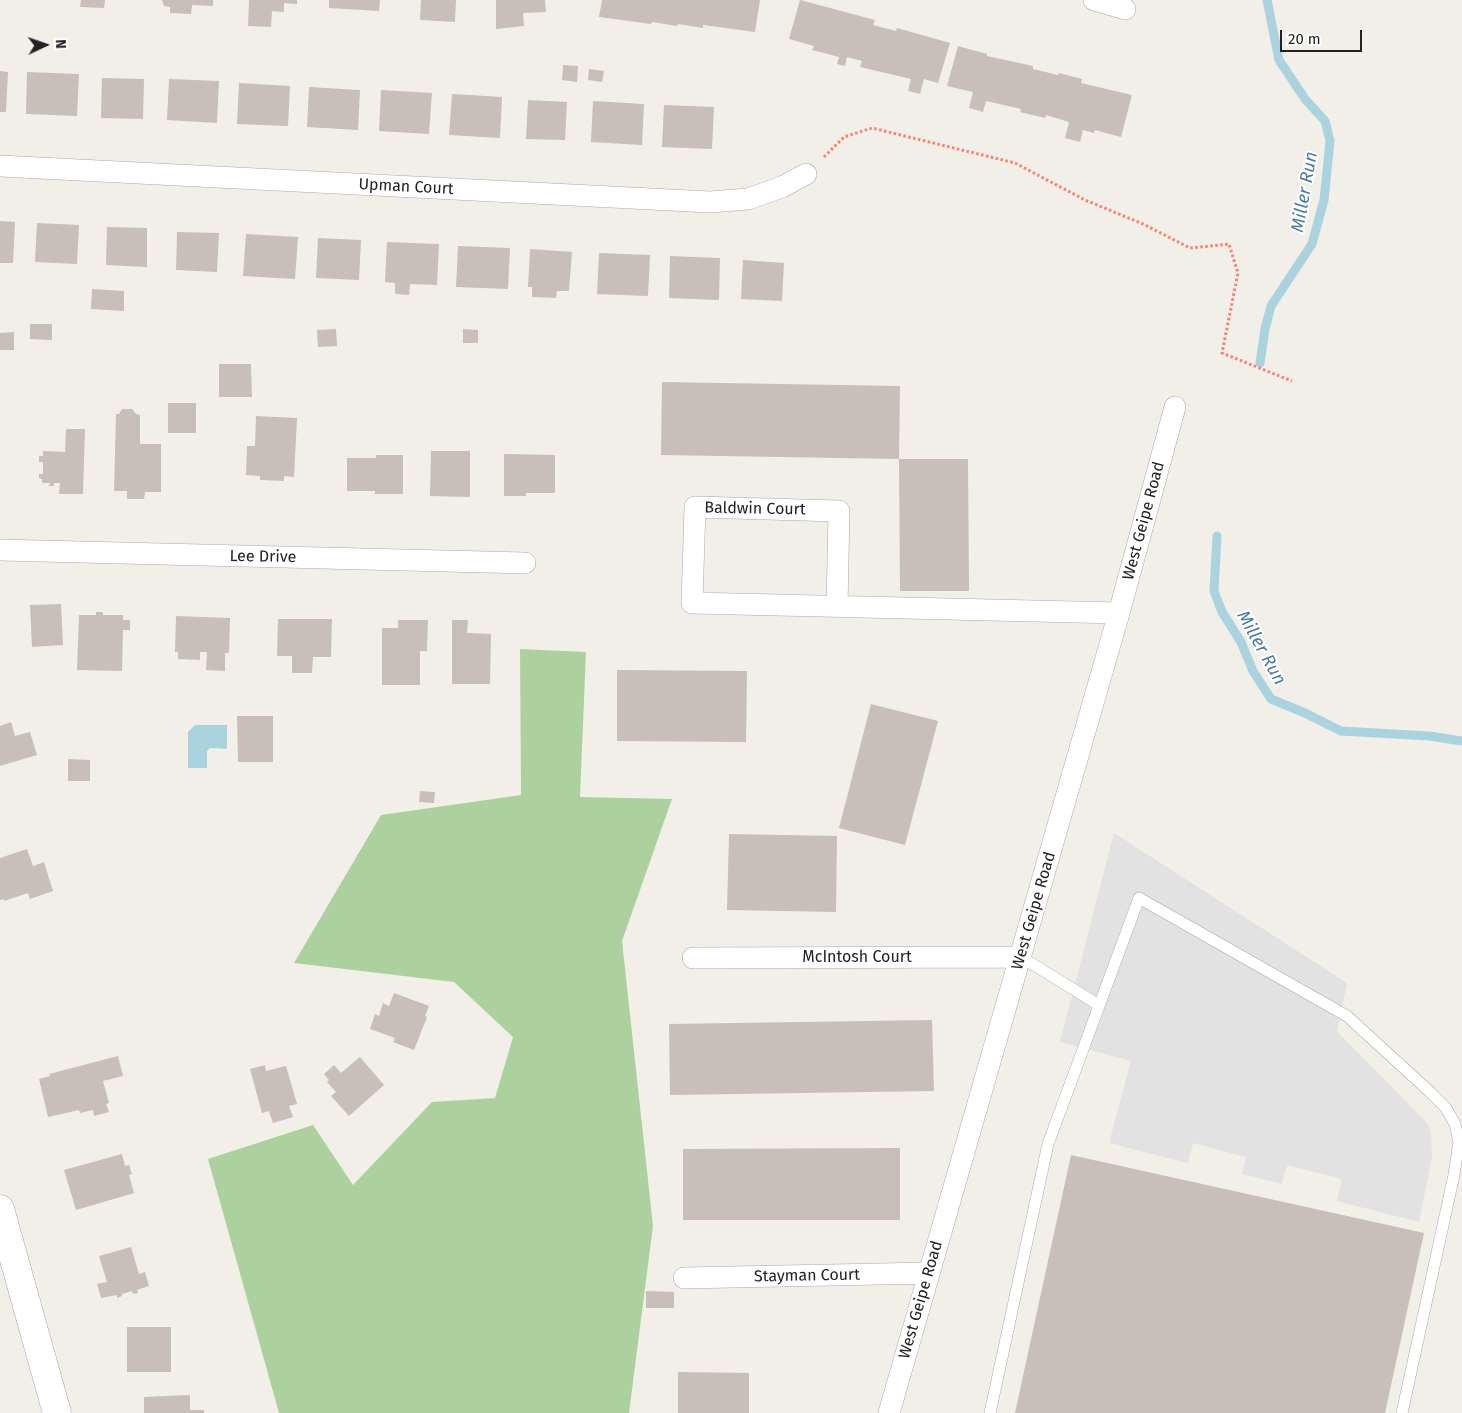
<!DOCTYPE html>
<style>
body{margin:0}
#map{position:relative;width:1462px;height:1413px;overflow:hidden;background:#f2efe9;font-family:"Fira Sans",sans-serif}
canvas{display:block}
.north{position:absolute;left:20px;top:20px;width:50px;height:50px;-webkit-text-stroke:4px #fff;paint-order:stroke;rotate:87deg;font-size:14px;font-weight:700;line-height:20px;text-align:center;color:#222}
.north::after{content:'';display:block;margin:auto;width:18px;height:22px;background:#222;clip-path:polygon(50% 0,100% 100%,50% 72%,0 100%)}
.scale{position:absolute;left:1280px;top:30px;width:82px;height:22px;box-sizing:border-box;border:2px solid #222;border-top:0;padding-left:6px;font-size:15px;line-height:18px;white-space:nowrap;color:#222;-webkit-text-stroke:4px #fff;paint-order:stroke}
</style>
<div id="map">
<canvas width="1462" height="1413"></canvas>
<div class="north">N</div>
<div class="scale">20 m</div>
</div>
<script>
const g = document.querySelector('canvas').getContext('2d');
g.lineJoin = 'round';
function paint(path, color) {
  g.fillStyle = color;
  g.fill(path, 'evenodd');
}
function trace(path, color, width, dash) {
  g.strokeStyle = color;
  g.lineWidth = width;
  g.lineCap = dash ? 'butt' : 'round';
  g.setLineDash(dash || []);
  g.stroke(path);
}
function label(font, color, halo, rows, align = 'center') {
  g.font = font + ' "Fira Sans",sans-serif';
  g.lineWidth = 4;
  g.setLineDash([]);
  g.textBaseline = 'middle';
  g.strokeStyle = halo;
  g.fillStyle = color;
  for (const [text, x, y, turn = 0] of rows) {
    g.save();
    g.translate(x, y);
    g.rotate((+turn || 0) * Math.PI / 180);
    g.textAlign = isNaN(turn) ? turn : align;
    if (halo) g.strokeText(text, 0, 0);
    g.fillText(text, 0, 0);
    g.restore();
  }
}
paint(new Path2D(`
 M 520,649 L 586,652 L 580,797 L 672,799 L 622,941 L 653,1226 L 629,1413 L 279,1413 L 208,1159 L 313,1125 L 353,1185 L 432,1102 L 495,1098 L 513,1037 L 454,982 L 294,963 L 381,815 L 521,795 Z`), '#add19e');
paint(new Path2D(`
 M 1114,833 L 1347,983 L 1337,1031 L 1427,1123 L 1431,1134 L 1432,1157 L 1419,1222 L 1337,1201 L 1342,1179 L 1287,1165 L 1282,1184 L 1242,1174 L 1246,1157 L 1193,1143 L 1188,1163 L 1109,1143 L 1131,1061 L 1060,1042 Z`), '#e2e2e2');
paint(new Path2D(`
 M 195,725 L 227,725 L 227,749 L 210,748 L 207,751 L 207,768 L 188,768 L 188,732 Z`), '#aad3df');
trace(new Path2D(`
 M 1260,363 L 1265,329 L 1271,306 L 1312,244 L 1324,200 L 1330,141 L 1325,121 L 1305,99 L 1279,60 L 1267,0
 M 1217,536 L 1214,591 L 1222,612 L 1241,642 L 1253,671 L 1271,699 L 1305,713 L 1341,731 L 1429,736 L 1462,741`), '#aad3df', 9);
paint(new Path2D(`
 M 81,0 L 105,0 L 104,8 L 80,7 Z
 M 162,0 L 213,0 L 213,6 L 192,5 L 191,14 L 170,13 L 170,7 L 164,6 Z
 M 249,0 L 297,0 L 297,4 L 284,3 L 284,12 L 272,11 L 271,27 L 248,26 Z
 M 329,0 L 380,0 L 379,11 L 329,8 Z
 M 421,0 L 456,0 L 455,22 L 420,20 Z
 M 496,0 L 545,0 L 546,12 L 523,13 L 524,26 L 496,29 Z
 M 602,0 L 760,0 L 755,32 L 703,25 L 703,28 L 678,24 L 677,26 L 652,22 L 651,24 L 599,17 Z
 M 800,0 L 875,20 L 873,25 L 896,31 L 897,28 L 950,43 L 938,83 L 924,79 L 920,94 L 908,91 L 911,79 L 860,67 L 862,61 L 847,57 L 845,66 L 837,64 L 839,57 L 812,50 L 814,46 L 789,39 Z
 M 958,46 L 987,54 L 987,56 L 1033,66 L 1033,69 L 1058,75 L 1059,73 L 1082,79 L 1081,83 L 1132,95 L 1121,137 L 1095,130 L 1094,133 L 1083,130 L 1080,142 L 1065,138 L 1069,122 L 1046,115 L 1045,118 L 1020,112 L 1021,109 L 986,101 L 983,112 L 969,108 L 973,92 L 947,86 Z
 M 563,65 L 578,66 L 577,82 L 562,80 Z
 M 589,69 L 604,71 L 602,82 L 588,80 Z
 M 0,71 L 8,72 L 6,112 L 0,112 Z
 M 27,72 L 79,74 L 77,116 L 26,114 Z
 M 102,78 L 144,79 L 143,119 L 101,118 Z
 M 169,79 L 219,81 L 217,123 L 167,120 Z
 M 239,83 L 290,86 L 288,126 L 237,124 Z
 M 309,87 L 360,90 L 358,130 L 307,127 Z
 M 381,90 L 432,93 L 429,134 L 379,131 Z
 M 452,94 L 502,97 L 500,138 L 449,135 Z
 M 528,100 L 567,102 L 565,140 L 526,139 Z
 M 593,101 L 644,104 L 642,145 L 591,142 Z
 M 664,105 L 714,107 L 712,149 L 662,147 Z
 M 0,221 L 15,222 L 13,263 L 0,263 Z
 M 37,223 L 79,225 L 77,264 L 35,262 Z
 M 107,227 L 147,228 L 147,267 L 106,265 Z
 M 177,232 L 219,233 L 217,272 L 176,270 Z
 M 246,234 L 298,237 L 295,279 L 243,276 Z
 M 318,238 L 361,240 L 359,280 L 316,278 Z
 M 387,242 L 439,244 L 437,285 L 410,284 L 409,295 L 395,294 L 395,283 L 385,282 Z
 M 458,246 L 510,248 L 508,289 L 456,287 Z
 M 530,249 L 572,252 L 569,291 L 557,291 L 556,298 L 532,297 L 532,287 L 528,287 Z
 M 599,253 L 650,255 L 648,296 L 597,294 Z
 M 670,256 L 720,258 L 719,300 L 669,298 Z
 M 743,260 L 784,263 L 782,301 L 741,299 Z
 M 92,289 L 124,291 L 124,311 L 91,309 Z
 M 30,324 L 52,324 L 52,340 L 30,339 Z
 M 336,329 L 337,346 L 318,347 L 317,330 Z
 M 463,329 L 478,330 L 478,343 L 463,343 Z
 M 14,332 L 14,350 L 0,350 L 0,333 Z
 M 219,364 L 251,364 L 252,397 L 219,397 Z
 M 662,382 L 900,386 L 899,459 L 661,455 Z
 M 168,403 L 196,403 L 196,433 L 168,433 Z
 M 122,409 L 132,409 L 136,414 L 140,415 L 140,444 L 161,444 L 161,492 L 145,492 L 144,499 L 127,499 L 127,491 L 114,491 L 116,414 L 119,414 Z
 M 256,416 L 297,418 L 294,477 L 284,476 L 284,481 L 260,480 L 260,476 L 246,475 L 247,446 L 255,446 Z
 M 66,429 L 85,429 L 83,494 L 59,494 L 60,483 L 54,483 L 54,486 L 49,486 L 50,483 L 42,483 L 42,479 L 39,478 L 39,474 L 43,474 L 43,462 L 39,462 L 39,456 L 43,456 L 43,451 L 65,452 Z
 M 431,451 L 470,451 L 470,497 L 430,496 Z
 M 504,454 L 555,455 L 555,493 L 526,493 L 526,496 L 504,496 Z
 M 376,455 L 403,455 L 403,494 L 375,494 L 375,491 L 347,491 L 347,458 L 376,458 Z
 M 899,459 L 968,459 L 969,591 L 900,591 Z
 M 61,604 L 63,645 L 32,647 L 30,605 Z
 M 96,612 L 103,612 L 103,615 L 123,615 L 123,620 L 130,620 L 130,630 L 123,630 L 122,671 L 77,670 L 79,615 L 96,615 Z
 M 176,616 L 230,618 L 229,653 L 225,653 L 225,671 L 206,670 L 207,652 L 200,652 L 200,660 L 178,659 L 178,652 L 175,652 Z
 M 278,619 L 332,619 L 331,657 L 313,657 L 312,673 L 292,673 L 292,656 L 277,656 Z
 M 398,620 L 428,620 L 427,651 L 420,651 L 420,685 L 382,685 L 382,628 L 398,628 Z
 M 452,620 L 468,620 L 467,633 L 491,634 L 490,684 L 452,684 Z
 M 617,670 L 747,671 L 746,742 L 617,741 Z
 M 871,704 L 938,721 L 905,845 L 839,828 Z
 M 237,716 L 273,716 L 273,762 L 238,762 Z
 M 11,722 L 15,736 L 30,732 L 37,755 L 0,766 L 0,726 Z
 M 68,759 L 90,760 L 90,781 L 68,781 Z
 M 420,791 L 435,792 L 434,803 L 419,802 Z
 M 729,834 L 837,836 L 836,912 L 727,910 Z
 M 27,849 L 33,866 L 44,862 L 53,891 L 30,899 L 28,893 L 4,901 L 4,899 L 0,900 L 0,858 Z
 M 394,993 L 429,1006 L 425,1016 L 427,1017 L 414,1050 L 393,1042 L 395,1038 L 370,1029 L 375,1014 L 379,1016 L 383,1003 L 389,1006 Z
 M 932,1020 L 934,1091 L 670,1095 L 669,1024 Z
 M 118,1056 L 123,1076 L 103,1081 L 109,1103 L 106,1104 L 109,1112 L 94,1116 L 93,1110 L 80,1113 L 79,1110 L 48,1117 L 39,1079 L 50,1076 L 49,1074 Z
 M 360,1057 L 384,1085 L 349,1116 L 331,1096 L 336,1092 L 327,1082 L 329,1080 L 324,1074 L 334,1065 L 341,1073 Z
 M 265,1065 L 266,1071 L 286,1066 L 297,1104 L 289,1106 L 293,1117 L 273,1123 L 269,1111 L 262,1113 L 250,1069 Z
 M 900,1148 L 900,1220 L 683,1220 L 683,1149 Z
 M 122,1154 L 125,1166 L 129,1165 L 132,1174 L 129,1175 L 134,1193 L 76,1210 L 64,1170 Z
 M 1071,1155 L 1424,1233 L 1385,1413 L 1015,1413 Z
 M 131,1247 L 139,1274 L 145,1272 L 149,1286 L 137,1290 L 138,1293 L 133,1294 L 132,1291 L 122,1294 L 122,1296 L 117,1298 L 117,1295 L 101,1298 L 97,1284 L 107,1282 L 99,1256 Z
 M 646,1291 L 674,1292 L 674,1308 L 646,1308 Z
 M 127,1327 L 171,1327 L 171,1372 L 127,1372 Z
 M 678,1372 L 749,1373 L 749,1413 L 678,1413 Z
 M 190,1395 L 190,1410 L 204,1410 L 204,1413 L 144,1413 L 144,1397 Z`), '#c7bfb8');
const service = new Path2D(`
 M 1021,957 L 1099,1005
 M 990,1413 L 1048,1144 L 1139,898 L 1347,1016 L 1430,1092 L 1446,1108 L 1455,1124 L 1459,1142 L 1454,1175 L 1402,1413`);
const minor = new Path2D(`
 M 1094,0 L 1125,9
 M 0,166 L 710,202 L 748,199 L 782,187 L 806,174
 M 0,550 L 525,563
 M 837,607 L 839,511 L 695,507 L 692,603 L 1119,613
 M 693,958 L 1021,957
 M 684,1278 L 929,1273
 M 889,1413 L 1119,613 L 1175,407`);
const tertiary = new Path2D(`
 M 0,1209 L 57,1413`);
trace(service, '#a9a9a9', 12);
trace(minor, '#a9a9a9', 22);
trace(tertiary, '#a9a9a9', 29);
trace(new Path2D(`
 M 824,157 L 844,137 L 872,128 L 1015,163 L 1085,200 L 1143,224 L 1190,248 L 1229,244 L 1238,273 L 1222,353 L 1292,381`), '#fa8072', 3, [2.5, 2.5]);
trace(service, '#fff', 11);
trace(minor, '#fff', 21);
trace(tertiary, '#fff', 28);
label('16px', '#222', '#fff', [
 ["Upman Court",406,187,3],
 ["Baldwin Court",755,509,1],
 ["West Geipe Road",1144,521,-75],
 ["Lee Drive",263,557,1],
 ["West Geipe Road",1034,911,-74],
 ["McIntosh Court",857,958],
 ["Stayman Court",807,1276,-1],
 ["West Geipe Road",921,1300,-74]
]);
label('italic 18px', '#4a7aab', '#fff', [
 ["Miller Run",1305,192,-80],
 ["Miller Run",1261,648,61]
]);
</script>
